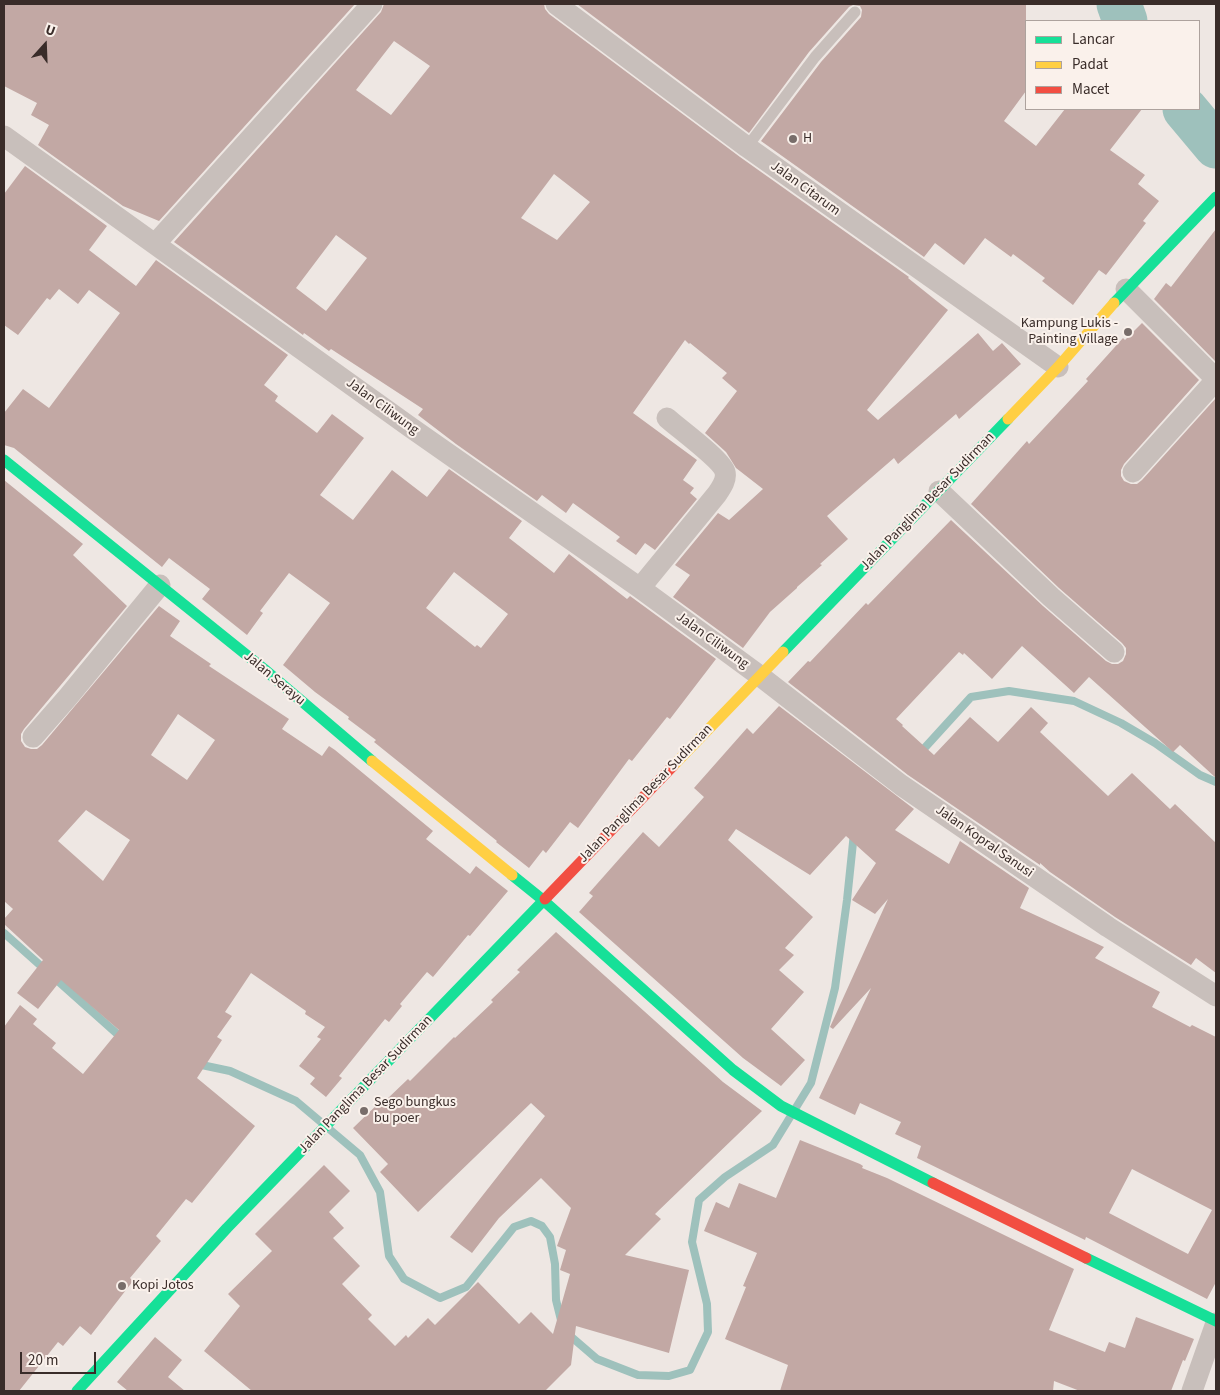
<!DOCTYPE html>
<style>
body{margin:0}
#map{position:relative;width:1220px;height:1395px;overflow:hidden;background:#eee7e3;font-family:"Source Sans 3",sans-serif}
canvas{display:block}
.frame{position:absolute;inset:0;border:5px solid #392c29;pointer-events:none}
.legend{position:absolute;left:1025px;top:20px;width:175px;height:90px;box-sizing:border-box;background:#faf1eb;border:1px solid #ada29d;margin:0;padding:6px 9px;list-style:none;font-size:15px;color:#392c29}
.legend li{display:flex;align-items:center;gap:10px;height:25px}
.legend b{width:25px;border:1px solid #ada29d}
.north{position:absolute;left:20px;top:20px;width:50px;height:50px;-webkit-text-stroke:4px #faf1eb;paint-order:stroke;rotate:20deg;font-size:14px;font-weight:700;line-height:20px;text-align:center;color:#392c29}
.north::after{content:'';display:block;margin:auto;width:18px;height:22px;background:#392c29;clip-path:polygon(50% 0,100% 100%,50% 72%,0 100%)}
.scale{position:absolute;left:20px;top:1352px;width:76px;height:22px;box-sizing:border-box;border:2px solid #392c29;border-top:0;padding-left:6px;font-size:15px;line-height:18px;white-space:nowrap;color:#392c29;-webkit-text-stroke:4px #faf1eb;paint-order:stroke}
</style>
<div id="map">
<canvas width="1220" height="1395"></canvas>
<div class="frame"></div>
<ul class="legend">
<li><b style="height:6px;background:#16e098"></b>Lancar</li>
<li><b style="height:6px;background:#ffcf43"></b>Padat</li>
<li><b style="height:6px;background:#f24e42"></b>Macet</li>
</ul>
<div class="north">U</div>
<div class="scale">20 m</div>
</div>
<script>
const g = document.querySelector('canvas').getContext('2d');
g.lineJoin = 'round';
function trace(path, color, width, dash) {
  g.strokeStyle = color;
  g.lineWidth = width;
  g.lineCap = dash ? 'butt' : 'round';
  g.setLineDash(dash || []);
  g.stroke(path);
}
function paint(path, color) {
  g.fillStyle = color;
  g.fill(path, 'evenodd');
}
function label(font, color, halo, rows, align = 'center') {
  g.font = font + ' "Source Sans 3",sans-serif';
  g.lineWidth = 4;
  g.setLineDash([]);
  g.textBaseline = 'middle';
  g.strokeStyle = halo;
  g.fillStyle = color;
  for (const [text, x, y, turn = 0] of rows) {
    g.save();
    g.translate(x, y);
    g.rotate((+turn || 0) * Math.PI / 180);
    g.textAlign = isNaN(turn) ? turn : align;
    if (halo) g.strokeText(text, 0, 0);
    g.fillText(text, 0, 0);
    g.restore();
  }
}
trace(new Path2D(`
 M 920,753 L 971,697 L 1009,691 L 1074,701 L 1121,723 L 1155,743 L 1200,775 L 1216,782
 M 4,933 L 124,1040
 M 197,1064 L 230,1071 L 296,1101 L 360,1155 L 380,1192 L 389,1256 L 404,1279 L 440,1298 L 466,1287 L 514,1227 L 531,1221 L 542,1226 L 550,1237 L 555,1264 L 556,1300 L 561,1320
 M 568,1334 L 597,1359 L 638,1375 L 669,1376 L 690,1370 L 708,1332 L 707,1304 L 692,1242 L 699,1200 L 725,1177 L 773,1145 L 811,1083 L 835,988 L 847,900 L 854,833`), '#9ec1bc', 8);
trace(new Path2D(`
 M 1119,4 L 1125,21
 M 1185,109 L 1216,146`), '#9ec1bc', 45);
paint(new Path2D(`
 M 4,4 L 355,4 L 159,221 L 123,206 L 38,145 L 49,125 L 31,115 L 37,103 L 4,86 Z
 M 384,4 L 544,4 L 545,9 L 549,14 L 740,157 L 909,277 L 908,278 L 948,310 L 867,410 L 878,420 L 978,333 L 993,351 L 1002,343 L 1021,364 L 959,419 L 956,414 L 898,464 L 894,458 L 827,516 L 848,539 L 820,564 L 822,565 L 797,587 L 797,588 L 770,612 L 743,648 L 673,597 L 690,575 L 675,565 L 718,513 L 729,520 L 763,489 L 736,468 L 726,452 L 705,433 L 737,391 L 722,378 L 727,373 L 690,343 L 689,344 L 685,340 L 633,413 L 697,460 L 683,480 L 694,488 L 690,493 L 697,499 L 655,550 L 645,543 L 636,555 L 616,541 L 620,537 L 573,503 L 566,513 L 542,495 L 537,501 L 456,444 L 418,415 L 423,409 L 331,349 L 329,351 L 304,333 L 303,335 L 174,242 L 381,12 ZM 394,41 L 430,66 L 391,115 L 356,90 ZM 554,174 L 590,202 L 557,240 L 521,218 ZM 336,235 L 367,258 L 326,311 L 296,288 Z
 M 577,4 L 1026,4 L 1026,91 L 1004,121 L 1036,146 L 1065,109 L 1142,109 L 1110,150 L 1145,175 L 1138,184 L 1159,201 L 1143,221 L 1146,223 L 1106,275 L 1099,270 L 1073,305 L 1042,281 L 1045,278 L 1013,254 L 1011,257 L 985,238 L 964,265 L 935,243 L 924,257 L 761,141 L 821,62 L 861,17 L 862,10 L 860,6 L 853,5 L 849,7 L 809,52 L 749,133 Z
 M 25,166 L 107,226 L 89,250 L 136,286 L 156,260 L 288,355 L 264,385 L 278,396 L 275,401 L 317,433 L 332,414 L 364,438 L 320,495 L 353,520 L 392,470 L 427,497 L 449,469 L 522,521 L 509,538 L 554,573 L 569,554 L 627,599 L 630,596 L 716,659 L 670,719 L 667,717 L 632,761 L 629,759 L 578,828 L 570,822 L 546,853 L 543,850 L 529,868 L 496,842 L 497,841 L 374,742 L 376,740 L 348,719 L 349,717 L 315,692 L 283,665 L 330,603 L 289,573 L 260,611 L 263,613 L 247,635 L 202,599 L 210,589 L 169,558 L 162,567 L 14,448 L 4,445 L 4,413 L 23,389 L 49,408 L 120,313 L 89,290 L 78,304 L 59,289 L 50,300 L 47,298 L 18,335 L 4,325 L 4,194 ZM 454,572 L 508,614 L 481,648 L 477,645 L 475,647 L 426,608 Z
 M 1216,229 L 1216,362 L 1154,299 L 1166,283 L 1171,287 Z
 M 1142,323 L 1199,380 L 1124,464 L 1121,470 L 1121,476 L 1124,481 L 1131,484 L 1137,484 L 1142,480 L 1216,398 L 1216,778 L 1180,745 L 1173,752 L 1089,677 L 1074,693 L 1022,646 L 992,679 L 964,653 L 963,655 L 959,652 L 896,719 L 903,725 L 902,726 L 934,755 L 970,717 L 998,742 L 1031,707 L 1048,723 L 1040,732 L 1108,796 L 1132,773 L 1170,809 L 1175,804 L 1216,843 L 1216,973 L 1196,958 L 1191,965 L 1115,917 L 1050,872 L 1040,863 L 1040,865 L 908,775 L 788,682 L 808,661 L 810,662 L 866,603 L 868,605 L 951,520 L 1043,606 L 1106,661 L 1112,664 L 1118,664 L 1123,661 L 1126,654 L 1126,648 L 1122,643 L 1059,588 L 971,504 L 1027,441 L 1029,444 L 1088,381 L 1086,379 L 1123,338 L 1125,340 Z
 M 4,480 L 83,544 L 73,555 L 127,606 L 24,729 L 21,734 L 21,741 L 25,747 L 31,749 L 37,749 L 42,745 L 159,606 L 180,621 L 170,636 L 211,664 L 209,666 L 289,719 L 282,729 L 322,756 L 329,746 L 335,750 L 433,831 L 426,839 L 470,874 L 476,866 L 508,891 L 470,936 L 468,935 L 433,977 L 427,972 L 400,1004 L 402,1006 L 389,1022 L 385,1019 L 339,1076 L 342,1078 L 326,1097 L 310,1084 L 315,1078 L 299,1066 L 321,1039 L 317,1037 L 325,1027 L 305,1014 L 306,1011 L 251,973 L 225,1012 L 232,1016 L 217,1037 L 222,1040 L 197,1078 L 255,1126 L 192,1203 L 186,1199 L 156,1236 L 161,1241 L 130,1278 L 133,1281 L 91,1335 L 80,1326 L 63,1346 L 58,1342 L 19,1391 L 4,1391 L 4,1027 L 20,1005 L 37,1019 L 33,1024 L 56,1043 L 52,1048 L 83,1074 L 119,1030 L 61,980 L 38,1009 L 17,993 L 43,960 L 4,924 L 4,919 L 13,909 L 4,901 ZM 178,714 L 215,740 L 187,780 L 151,755 ZM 86,810 L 130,840 L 103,881 L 58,841 Z
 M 779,706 L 914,809 L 895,830 L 949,864 L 960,841 L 1029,888 L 1020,908 L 1104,947 L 1095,958 L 1160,992 L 1152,1007 L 1190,1027 L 1192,1025 L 1216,1037 L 1216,1282 L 1207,1299 L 1086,1237 L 1085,1240 L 917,1158 L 921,1146 L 895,1134 L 901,1122 L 860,1103 L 855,1115 L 819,1098 L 871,988 L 833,1029 L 830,1027 L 888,899 L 875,914 L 852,900 L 876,863 L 846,836 L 810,875 L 736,829 L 728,840 L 813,917 L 785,948 L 794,955 L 779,970 L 804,992 L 771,1029 L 805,1060 L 781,1086 L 743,1058 L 579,912 L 593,896 L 589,893 L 643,832 L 659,847 L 704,797 L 694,788 L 747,728 L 753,734 ZM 1132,1169 L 1212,1210 L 1188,1254 L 1109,1213 Z
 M 556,932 L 723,1082 L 762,1111 L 655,1214 L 661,1219 L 625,1255 L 689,1270 L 669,1353 L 576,1326 L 571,1365 L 545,1391 L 252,1391 L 204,1351 L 240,1306 L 228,1294 L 272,1251 L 255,1234 L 324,1165 L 350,1191 L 329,1212 L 344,1228 L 333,1238 L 360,1266 L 342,1284 L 372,1315 L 368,1319 L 395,1346 L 406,1335 L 408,1338 L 428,1318 L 435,1325 L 478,1282 L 519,1324 L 531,1312 L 553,1334 L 570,1274 L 560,1270 L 566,1250 L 557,1246 L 571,1208 L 541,1178 L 499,1218 L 472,1253 L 450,1237 L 545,1116 L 531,1103 L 418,1212 L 380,1172 L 388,1164 L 353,1128 L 383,1099 L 385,1101 L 408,1079 L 410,1081 L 454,1037 L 455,1038 L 493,1002 L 491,1000 L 520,972 L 517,970 Z
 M 800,1140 L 860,1164 L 863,1166 L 862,1168 L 887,1178 L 1074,1269 L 1049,1330 L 1105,1352 L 1109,1342 L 1125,1348 L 1136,1317 L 1194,1339 L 1185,1361 L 1183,1360 L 1171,1391 L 1080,1391 L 1054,1381 L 1053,1391 L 780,1391 L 788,1365 L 725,1339 L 746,1287 L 743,1286 L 757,1253 L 704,1231 L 716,1202 L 729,1208 L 739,1183 L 776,1198 Z
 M 155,1337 L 182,1360 L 168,1377 L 185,1391 L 128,1391 L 117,1382 Z`), '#c2a8a4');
trace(new Path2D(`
 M 747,147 L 815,57 L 855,12`), '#c8bfbb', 11);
trace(new Path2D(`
 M 556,4 L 747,147 L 1058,367
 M 4,136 L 410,427 L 640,588 L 760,676 L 901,785 L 1108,927 L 1216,996
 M 155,244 L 372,4
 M 1126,289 L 1216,379
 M 1133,472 L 1216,380
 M 939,491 L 1051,597 L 1114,652
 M 640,588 L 717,494 C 721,488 727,480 725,472 C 722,460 678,428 667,418
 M 33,737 L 68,697 L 160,585
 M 1192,1391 L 1216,1323`), '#c8bfbb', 21);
trace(new Path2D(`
 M 1114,303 L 1216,197
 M 4,460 L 264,669 L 372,761
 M 783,652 L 1008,419
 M 512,875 L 543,900 L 733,1070 L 781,1106 L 933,1183
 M 1086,1258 L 1216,1321
 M 77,1391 L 227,1228 L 545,899`), '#16e098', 11);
trace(new Path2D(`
 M 1008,419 L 1058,367 L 1114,303
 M 372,761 L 512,875
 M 673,766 L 783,652`), '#ffcf43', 11);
trace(new Path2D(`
 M 545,899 L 673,766
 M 933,1183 L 1086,1258`), '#f24e42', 11);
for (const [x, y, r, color] of [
 [793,139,5,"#786d6a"],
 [1128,332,5,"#786d6a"],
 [364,1111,5,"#786d6a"],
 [122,1286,5,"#786d6a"]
]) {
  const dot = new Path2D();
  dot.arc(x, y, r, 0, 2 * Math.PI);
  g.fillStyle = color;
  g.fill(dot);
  trace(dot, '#faf1eb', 2);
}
label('14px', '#392c29', '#faf1eb', [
 ["H",803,139],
 ["Kampung Lukis -",1118,324,"right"],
 ["Painting Village",1118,340,"right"],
 ["Sego bungkus",374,1103],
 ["bu poer",374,1119],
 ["Kopi Jotos",132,1286]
], 'left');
label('14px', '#392c29', '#faf1eb', [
 ["Jalan Citarum",805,189,36],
 ["Jalan Ciliwung",382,407,36],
 ["Jalan Panglima Besar Sudirman",928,502,-46],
 ["Jalan Ciliwung",712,641,36],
 ["Jalan Serayu",274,679,40],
 ["Jalan Panglima Besar Sudirman",646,794,-46],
 ["Jalan Kopral Sanusi",984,842,35],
 ["Jalan Panglima Besar Sudirman",366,1085,-46]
]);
</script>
